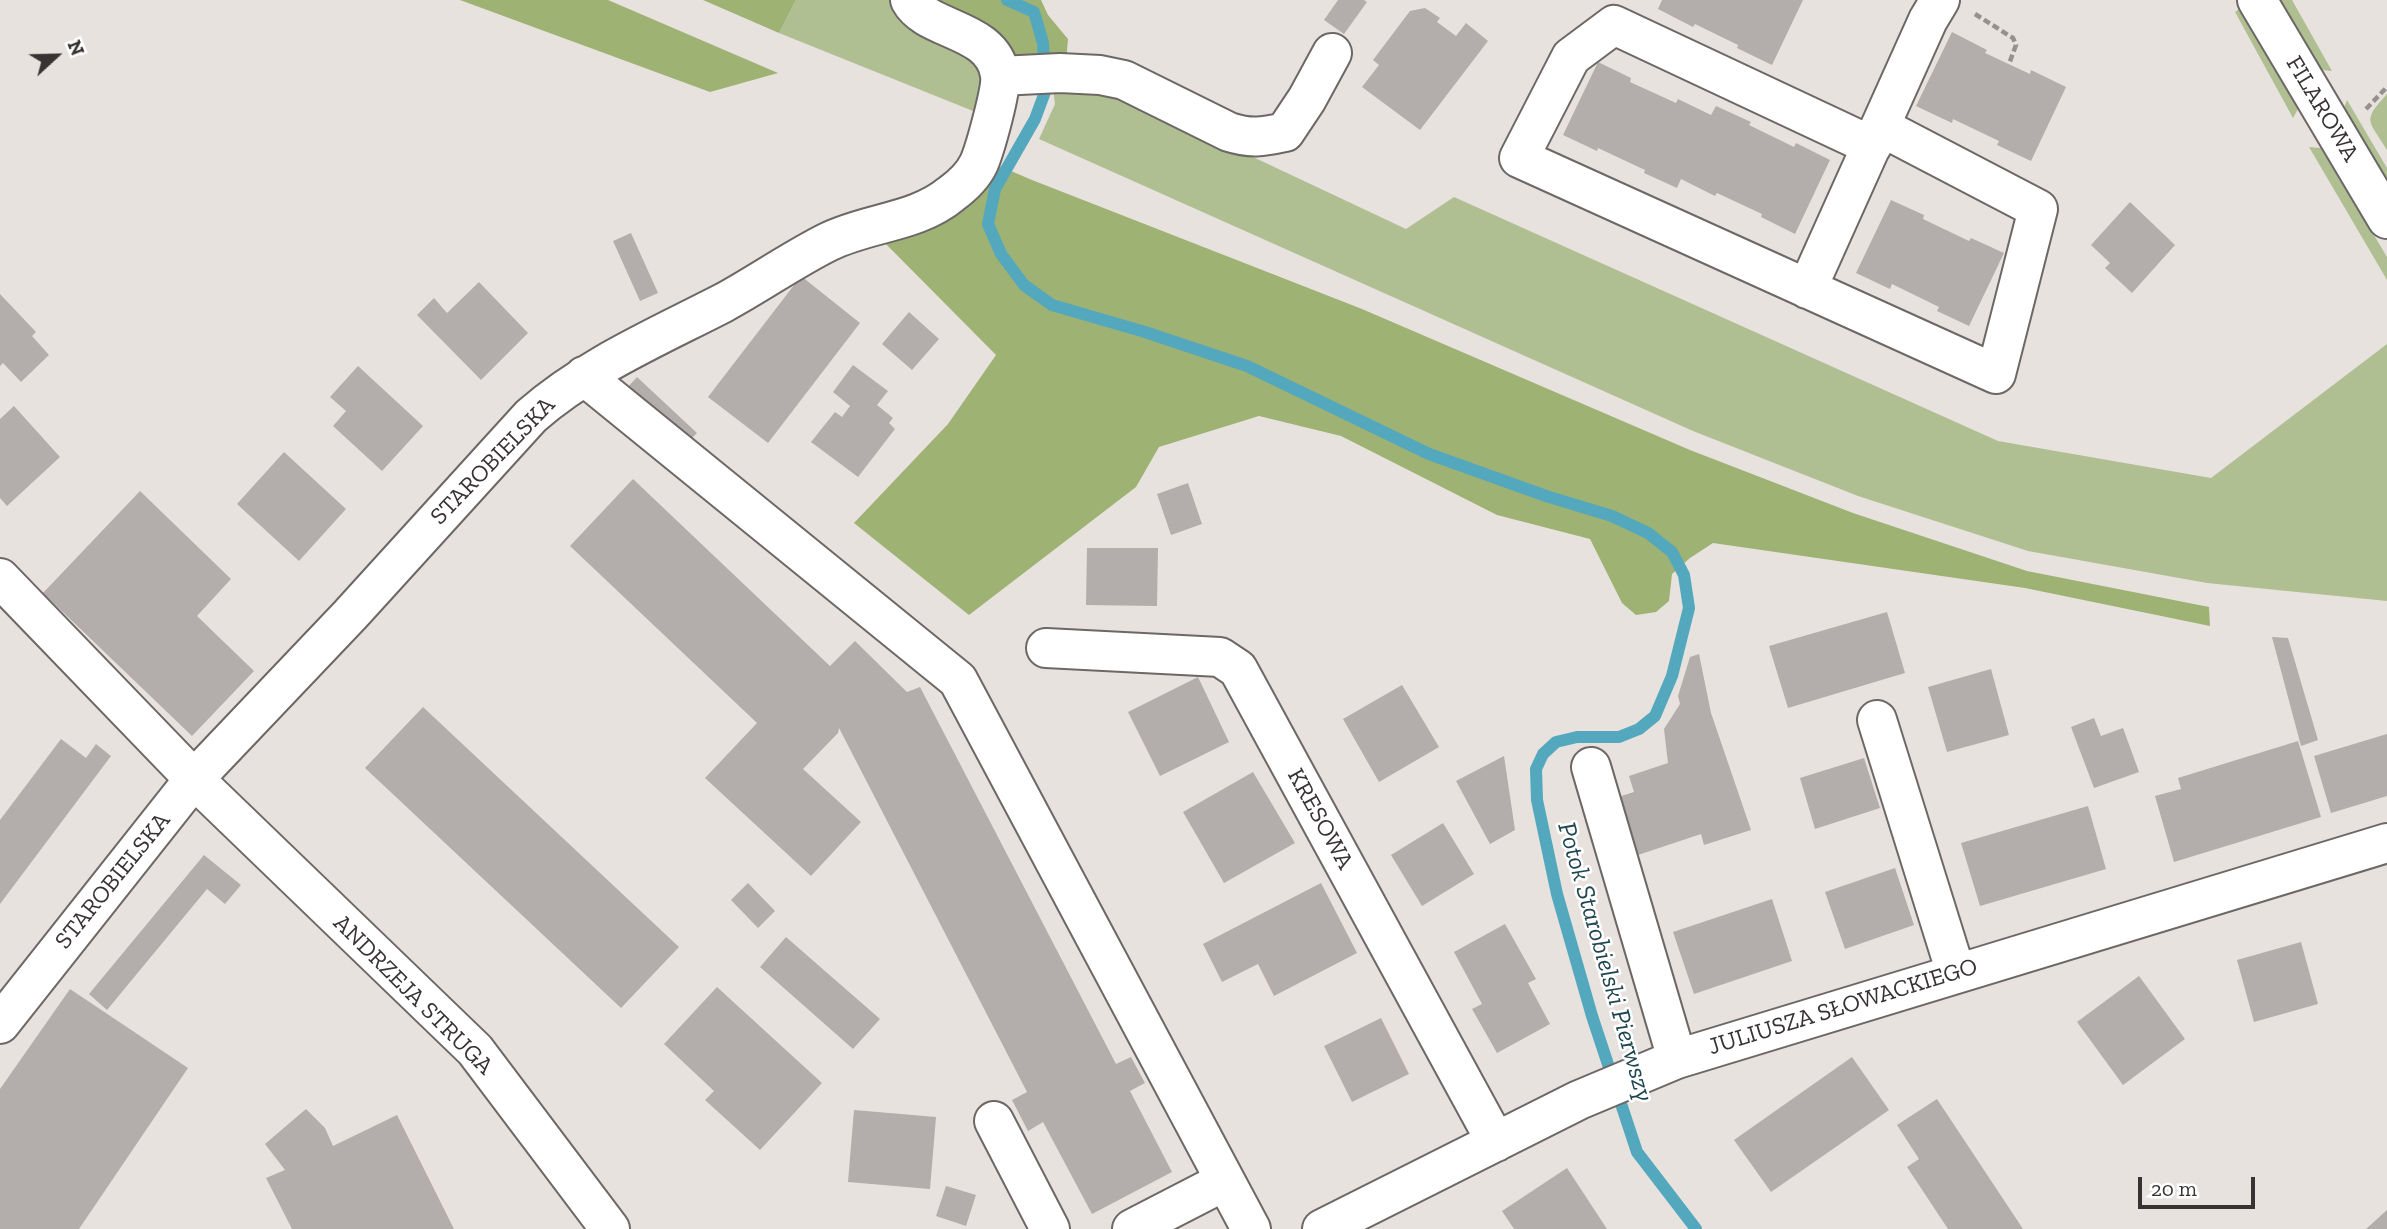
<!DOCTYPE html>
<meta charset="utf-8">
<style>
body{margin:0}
#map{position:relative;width:2387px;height:1229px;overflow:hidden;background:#e8e2df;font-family:"Zilla Slab",serif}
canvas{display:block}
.north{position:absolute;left:21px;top:21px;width:70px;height:70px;-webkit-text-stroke:5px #fff;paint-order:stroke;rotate:68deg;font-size:19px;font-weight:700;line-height:28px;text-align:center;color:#363332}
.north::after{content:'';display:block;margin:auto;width:24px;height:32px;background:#363332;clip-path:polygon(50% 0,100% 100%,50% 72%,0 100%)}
.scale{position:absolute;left:2138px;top:1177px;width:117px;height:32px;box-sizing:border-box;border:4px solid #363332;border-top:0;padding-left:9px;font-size:21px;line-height:24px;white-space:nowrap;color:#363332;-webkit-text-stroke:5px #fff;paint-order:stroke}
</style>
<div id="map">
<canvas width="2387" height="1229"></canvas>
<div class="north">N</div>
<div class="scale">20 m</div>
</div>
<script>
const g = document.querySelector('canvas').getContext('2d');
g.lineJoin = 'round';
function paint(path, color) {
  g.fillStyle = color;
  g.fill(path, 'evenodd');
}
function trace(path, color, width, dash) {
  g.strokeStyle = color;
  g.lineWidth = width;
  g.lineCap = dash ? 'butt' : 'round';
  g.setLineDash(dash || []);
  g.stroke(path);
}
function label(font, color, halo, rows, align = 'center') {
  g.font = font + ' "Zilla Slab",serif';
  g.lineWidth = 5;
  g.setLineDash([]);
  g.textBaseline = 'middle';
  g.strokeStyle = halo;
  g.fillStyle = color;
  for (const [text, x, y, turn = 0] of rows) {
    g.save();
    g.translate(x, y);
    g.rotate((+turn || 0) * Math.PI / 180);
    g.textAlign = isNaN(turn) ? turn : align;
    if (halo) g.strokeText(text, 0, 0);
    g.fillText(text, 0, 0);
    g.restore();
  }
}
paint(new Path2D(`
 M 796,0 L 892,0 L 957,45 L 986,77 L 978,113 L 779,33 Z
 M 2280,0 L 2292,0 L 2332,71 L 2322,70 Z
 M 2242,7 L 2299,107 L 2293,118 L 2235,12 Z
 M 1052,81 L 1098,84 L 1406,229 L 1454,197 L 1998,441 L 2211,478 L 2387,344 L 2387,601 L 2207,583 L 2028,551 L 1858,496 L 1693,431 L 1039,139 L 1055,104 Z
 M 2387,94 L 2387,150 C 2369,120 2361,122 2387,94 Z
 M 2347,100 L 2387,168 L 2387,183 L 2343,110 Z
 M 2309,147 L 2322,148 L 2387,257 L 2387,280 Z`), '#b0bf92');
paint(new Path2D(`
 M 460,0 L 608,0 L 778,73 L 710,92 Z
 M 703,0 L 796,0 L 779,33 Z
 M 936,0 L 1041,0 L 1048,15 L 1068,39 L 1066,63 L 1016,65 Z
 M 990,162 L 1032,180 L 1362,309 L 1690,450 L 1853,513 L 2027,571 L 2209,607 L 2210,626 L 2025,588 L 1713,543 L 1690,558 L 1672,574 L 1669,601 L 1656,612 L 1636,615 L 1622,603 L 1590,539 L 1497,515 L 1341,436 L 1259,416 L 1159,447 L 1136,487 L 969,615 L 854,523 L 948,424 L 996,355 L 877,235 Z`), '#9eb273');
trace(new Path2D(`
 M 1007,0 L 1034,12 L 1043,43 L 1045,92 L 1035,119 L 995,189 L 988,224 L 1001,254 L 1024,285 L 1052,305 L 1145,332 L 1247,366 L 1429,454 L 1546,496 L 1612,516 L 1648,533 L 1672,552 L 1684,575 L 1689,608 L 1672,676 L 1655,716 L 1639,729 L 1619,737 L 1577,737 L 1556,742 L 1543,754 L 1536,769 L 1537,800 L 1557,894 L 1592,1016 L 1637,1152 L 1696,1229`), '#53a8bd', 12);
paint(new Path2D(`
 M 1338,0 L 1364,0 L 1367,2 L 1344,34 L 1324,20 Z
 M 1662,0 L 1803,0 L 1772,65 L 1737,48 L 1738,45 L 1695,24 L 1693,27 L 1658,9 Z
 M 1425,8 L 1440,18 L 1437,22 L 1456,36 L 1466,23 L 1488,41 L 1420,130 L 1362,87 L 1379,65 L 1373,60 L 1410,11 Z
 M 1952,32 L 1987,50 L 1985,53 L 2030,74 L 2031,70 L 2066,87 L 2031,161 L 1997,145 L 1999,141 L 1953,119 L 1952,123 L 1916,106 Z
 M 1598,62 L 1631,78 L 1630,82 L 1676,103 L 1678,99 L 1711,115 L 1716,106 L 1751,122 L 1749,125 L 1794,147 L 1796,143 L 1830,160 L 1795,234 L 1761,217 L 1762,214 L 1717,193 L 1715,196 L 1681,179 L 1677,188 L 1644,173 L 1645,170 L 1598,148 L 1597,151 L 1563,135 Z
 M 1891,200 L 1924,215 L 1923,219 L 1969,241 L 1971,238 L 2004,253 L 1969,326 L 1937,311 L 1939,307 L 1892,284 L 1890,289 L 1856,273 Z
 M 2130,202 L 2175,245 L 2132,293 L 2105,268 L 2110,263 L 2091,245 Z
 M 631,233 L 658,293 L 640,301 L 613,241 Z
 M 801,276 L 860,323 L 768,443 L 708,397 Z
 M 479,282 L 528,333 L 481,380 L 417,315 L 434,298 L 447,313 Z
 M 0,294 L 36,332 L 32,336 L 49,355 L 21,382 L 3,363 L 0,366 Z
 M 909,312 L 939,339 L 912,370 L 882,344 Z
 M 853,365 L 888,391 L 877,405 L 893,418 L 889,423 L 895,429 L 858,477 L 811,442 L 835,412 L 842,417 L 850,406 L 833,392 Z
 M 358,366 L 423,426 L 382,471 L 333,426 L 346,411 L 330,397 Z
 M 637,377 L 697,433 L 684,446 L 625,390 Z
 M 14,406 L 60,457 L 7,506 L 0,498 L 0,419 Z
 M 284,452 L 346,509 L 299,561 L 237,504 Z
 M 633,479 L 830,666 L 855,641 L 907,692 L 920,687 L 1116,1064 L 1131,1057 L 1145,1083 L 1130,1091 L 1172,1172 L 1092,1214 L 1043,1122 L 1028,1131 L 1012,1100 L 1027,1092 L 839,728 L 838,733 L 803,769 L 861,822 L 811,876 L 705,778 L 757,723 L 570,546 Z
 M 1188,483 L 1202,524 L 1171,535 L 1157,494 Z
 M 140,491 L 231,579 L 197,616 L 254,671 L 192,736 L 43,593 Z
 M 1087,548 L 1158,548 L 1157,606 L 1086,605 Z
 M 1887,612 L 1905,673 L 1788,708 L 1769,646 Z
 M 2272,637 L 2288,638 L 2318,740 L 2301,746 Z
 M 1699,654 L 1711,713 L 1751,830 L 1704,845 L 1701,834 L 1638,855 L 1618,797 L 1634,792 L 1629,776 L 1668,763 L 1664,729 L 1680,704 L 1678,696 L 1690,657 Z
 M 1991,669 L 2009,735 L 1947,752 L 1928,687 Z
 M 1198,677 L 1229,742 L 1160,776 L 1128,712 Z
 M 1402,685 L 1439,747 L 1379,782 L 1343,719 Z
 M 423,707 L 679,947 L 621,1008 L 365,768 Z
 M 2094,718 L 2101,736 L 2123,728 L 2139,772 L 2094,788 L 2071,727 Z
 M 2387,734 L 2387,796 L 2331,813 L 2314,756 Z
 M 61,739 L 86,758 L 96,744 L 111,756 L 0,904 L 0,820 Z
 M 2298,741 L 2321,817 L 2174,862 L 2155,796 L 2181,789 L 2178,778 Z
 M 1504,756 L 1515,830 L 1490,844 L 1456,781 Z
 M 1864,758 L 1880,808 L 1815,829 L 1800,778 Z
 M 1253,772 L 1295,843 L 1224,883 L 1183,812 Z
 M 2088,806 L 2106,869 L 1980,906 L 1961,843 Z
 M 1443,823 L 1474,874 L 1422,906 L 1391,855 Z
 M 204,855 L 241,885 L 225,904 L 207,889 L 107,1010 L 89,994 Z
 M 1895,868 L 1914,925 L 1845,949 L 1825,892 Z
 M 748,883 L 775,911 L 758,928 L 731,900 Z
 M 1321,883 L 1357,953 L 1274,996 L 1258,964 L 1222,982 L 1203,944 Z
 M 1772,899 L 1792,961 L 1694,994 L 1673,932 Z
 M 1505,924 L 1536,979 L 1528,983 L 1550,1024 L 1497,1053 L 1472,1009 L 1482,1004 L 1454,952 Z
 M 786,937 L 880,1019 L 853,1049 L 760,967 Z
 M 2301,942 L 2318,1004 L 2254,1022 L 2237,960 Z
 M 2139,976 L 2185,1039 L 2123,1085 L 2077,1022 Z
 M 717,987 L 822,1083 L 760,1150 L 705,1100 L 714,1091 L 664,1044 Z
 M 70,989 L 188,1068 L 79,1229 L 0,1229 L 0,1089 Z
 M 1381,1018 L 1409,1074 L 1352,1102 L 1324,1046 Z
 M 1852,1057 L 1889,1110 L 1771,1192 L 1734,1140 Z
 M 1937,1099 L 2023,1229 L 1948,1229 L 1907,1167 L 1919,1159 L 1897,1125 Z
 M 306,1109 L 325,1128 L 333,1146 L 397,1115 L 454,1229 L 292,1229 L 266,1178 L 285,1170 L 265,1144 Z
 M 854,1110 L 936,1117 L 930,1189 L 848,1182 Z
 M 1567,1168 L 1607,1229 L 1514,1229 L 1502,1211 Z
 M 946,1186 L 976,1195 L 966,1226 L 936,1216 Z
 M 2387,1210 L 2387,1229 L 2366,1229 Z`), '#b3adab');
const minor = new Path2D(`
 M 2257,0 L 2387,219
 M 1000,76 L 1060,73 L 1100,75 L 1124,80 L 1229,132 C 1251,139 1262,137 1285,132 L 1307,99 L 1332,53
 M 1872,146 L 1614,25 L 1571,57 L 1519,158 L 1996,374 L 2038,209 L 1881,127
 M 1807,289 L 1928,20 L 1940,0
 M 584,376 L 958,680 L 1251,1229
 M 0,578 L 194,779 L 475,1050 L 610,1229
 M 1046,648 L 1220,657 L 1238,669 L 1496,1142
 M 1877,720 L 1956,973
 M 1591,767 L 1677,1059
 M 0,1024 L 194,779 L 350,615 L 531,416 C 587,367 657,337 723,303 C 758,284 792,260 828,242 C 868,222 916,223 951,194 C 962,186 973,176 979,163 C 985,149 1002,89 1000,75 C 993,27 927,32 910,0
 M 994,1121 L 1050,1229
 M 1132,1229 L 1225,1181
 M 1322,1229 L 1579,1100 L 1677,1059 L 2387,843`);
trace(minor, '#6d6765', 42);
trace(new Path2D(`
 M 1975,14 L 2013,38 L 2016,45 L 2009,64
 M 2366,109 L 2387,87`), '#96918f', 4.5, [7, 3.5]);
trace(minor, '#fff', 38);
label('24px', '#363332', '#fff', [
 ["FILAROWA",2322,109,59],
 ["STAROBIELSKA",493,461,-46],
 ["KRESOWA",1320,819,61],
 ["STAROBIELSKA",113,881,-51],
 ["ANDRZEJA STRUGA",413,995,45],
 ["JULIUSZA SŁOWACKIEGO",1843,1007,-17]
]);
label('italic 26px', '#1f4650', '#fff', [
 ["Potok Starobielski Pierwszy",1605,962,74]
]);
</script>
